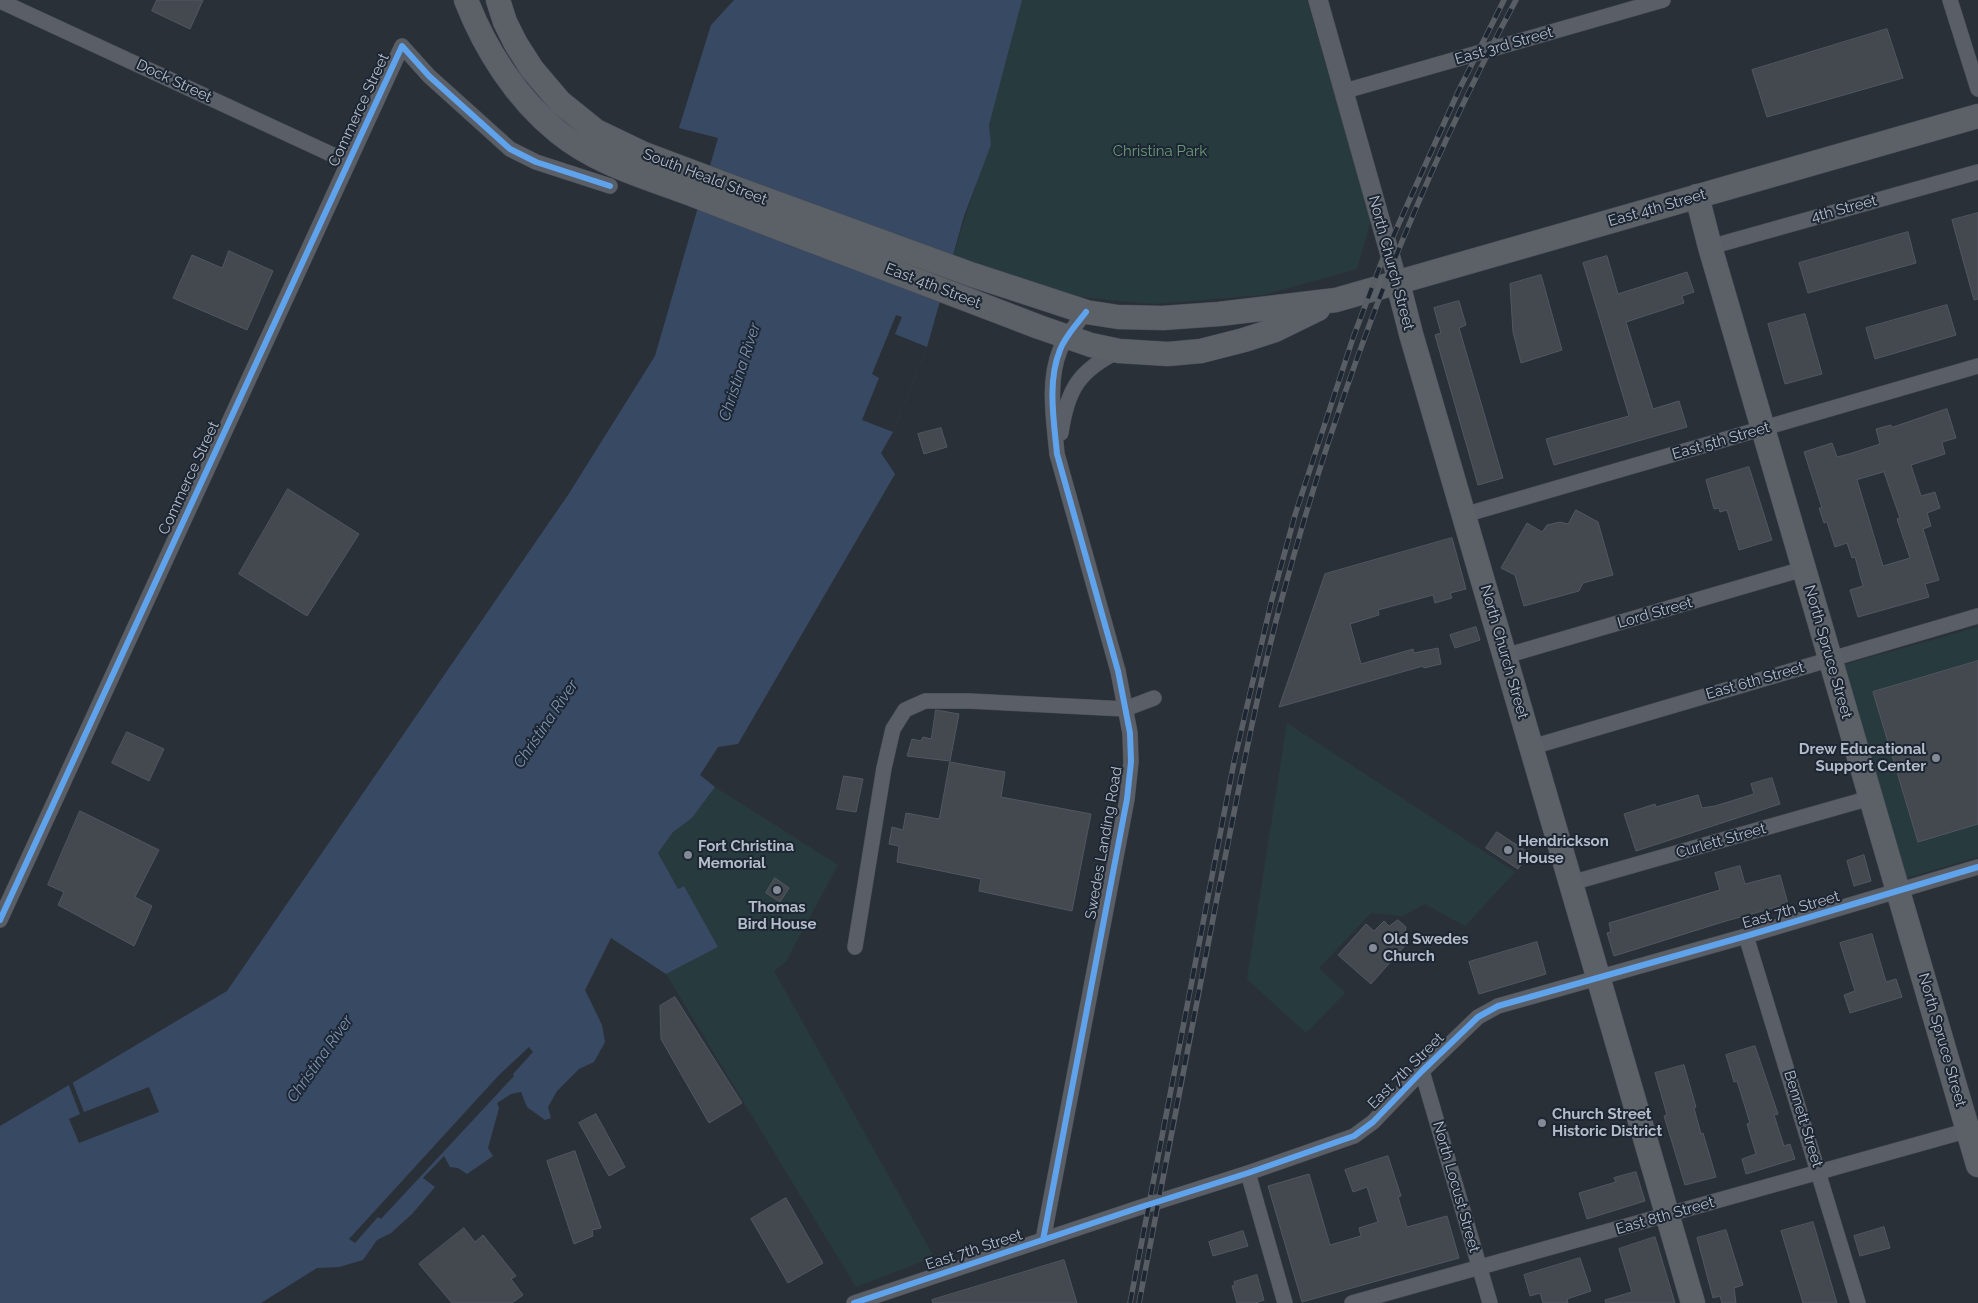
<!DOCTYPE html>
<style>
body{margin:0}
canvas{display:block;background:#2a3038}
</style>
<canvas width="1978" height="1303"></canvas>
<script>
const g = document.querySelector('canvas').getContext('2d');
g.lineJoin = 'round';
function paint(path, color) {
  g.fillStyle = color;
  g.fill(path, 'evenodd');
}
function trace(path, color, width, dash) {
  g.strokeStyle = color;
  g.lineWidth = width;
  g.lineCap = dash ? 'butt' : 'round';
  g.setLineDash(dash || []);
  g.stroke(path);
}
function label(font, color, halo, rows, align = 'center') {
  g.font = font + ' Raleway,sans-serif';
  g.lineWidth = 4;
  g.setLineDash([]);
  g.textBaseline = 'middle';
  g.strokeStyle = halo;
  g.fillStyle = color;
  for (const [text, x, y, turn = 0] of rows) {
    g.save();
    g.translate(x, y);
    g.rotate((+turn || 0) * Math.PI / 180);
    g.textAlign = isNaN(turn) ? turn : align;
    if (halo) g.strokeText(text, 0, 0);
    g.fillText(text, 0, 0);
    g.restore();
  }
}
paint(new Path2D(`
 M 1012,0 L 1307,0 L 1371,219 L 1357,269 L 1263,295 L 1153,304 L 1061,295 L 953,255 L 977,182 Z
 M 1978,627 L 1978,857 L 1903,879 L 1840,666 Z
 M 1287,723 L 1515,872 L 1465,926 L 1425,904 L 1402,916 L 1371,913 L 1319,968 L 1345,993 L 1306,1033 L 1247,979 Z
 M 715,787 L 838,865 L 786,961 L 774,971 L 934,1257 L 856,1287 L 666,974 L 718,947 L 683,886 L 678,889 L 658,853 L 673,832 L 692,818 Z`), '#273a3e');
paint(new Path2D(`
 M 734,0 L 1022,0 L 989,125 L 991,145 L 964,216 L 927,347 L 893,432 L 881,453 L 895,474 L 738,744 L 718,747 L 700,775 L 715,787 L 692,818 L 673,832 L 658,853 L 678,889 L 684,886 L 718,947 L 666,974 L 611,938 L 585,990 L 602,1025 L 605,1042 L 594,1062 L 579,1069 L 557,1091 L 548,1107 L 551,1118 L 545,1120 L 527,1107 L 521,1092 L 511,1094 L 497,1103 L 499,1108 L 488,1148 L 493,1156 L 467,1174 L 458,1168 L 450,1167 L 444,1156 L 423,1178 L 435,1187 L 412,1214 L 391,1233 L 377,1240 L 363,1260 L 339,1267 L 317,1268 L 261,1303 L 0,1303 L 0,1126 L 227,991 L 568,495 L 655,356 L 718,138 L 679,128 L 711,25 Z`), '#384963');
paint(new Path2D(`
 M 896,315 L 902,317 L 895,334 L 927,347 L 893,432 L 862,420 L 879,378 L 872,374 Z
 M 529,1047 L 533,1052 L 513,1074 L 514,1076 L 381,1219 L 378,1217 L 355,1243 L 349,1239 L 499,1075 Z
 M 72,1081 L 84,1112 L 149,1087 L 159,1112 L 79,1143 L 69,1119 L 80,1114 L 68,1083 Z`), '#2a3038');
const building = new Path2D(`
 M 157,0 L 203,0 L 190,29 L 152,11 Z
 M 1887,29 L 1903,78 L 1767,117 L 1752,70 Z
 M 1978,213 L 1978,299 L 1974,300 L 1952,220 Z
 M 1908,232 L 1916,263 L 1808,293 L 1799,263 Z
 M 229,251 L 273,271 L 247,330 L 173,298 L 192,255 L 222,268 Z
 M 1607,256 L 1618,294 L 1687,272 L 1694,292 L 1682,296 L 1684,303 L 1626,322 L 1653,409 L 1679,401 L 1687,427 L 1554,465 L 1546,439 L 1629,416 L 1583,263 Z
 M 1541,275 L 1562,350 L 1521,363 L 1513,332 L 1510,284 Z
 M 1459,301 L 1466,325 L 1459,328 L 1503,478 L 1478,485 L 1435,335 L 1441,333 L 1434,308 Z
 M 1947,305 L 1956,335 L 1875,359 L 1866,328 Z
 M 1805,314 L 1822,374 L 1785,384 L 1768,324 Z
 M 1947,409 L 1956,438 L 1942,442 L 1945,454 L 1911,465 L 1921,496 L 1935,492 L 1940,508 L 1927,513 L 1931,526 L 1923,529 L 1939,580 L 1925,584 L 1929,597 L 1858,617 L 1850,590 L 1863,586 L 1855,557 L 1852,558 L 1847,543 L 1835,547 L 1827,522 L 1824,523 L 1819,508 L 1822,508 L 1804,452 L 1832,443 L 1837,457 L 1849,454 L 1880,444 L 1876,429 L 1891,425 L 1892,427 ZM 1884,472 L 1900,518 L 1897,519 L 1910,558 L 1883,566 L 1857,480 Z
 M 941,428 L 947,447 L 924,454 L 918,434 Z
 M 1749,467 L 1772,540 L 1739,550 L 1727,510 L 1720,512 L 1719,508 L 1714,509 L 1706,480 Z
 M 288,489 L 359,534 L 307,616 L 239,574 Z
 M 1576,510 L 1598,522 L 1613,575 L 1583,583 L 1579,591 L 1524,606 L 1515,575 L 1501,568 L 1527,523 L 1542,532 L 1547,525 L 1560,522 L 1568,524 Z
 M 1452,538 L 1466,589 L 1450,593 L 1452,598 L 1435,603 L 1433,595 L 1378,610 L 1379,615 L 1350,624 L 1361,664 L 1413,649 L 1414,653 L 1438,648 L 1441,664 L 1424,668 L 1423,666 L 1279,707 L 1325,574 Z
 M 1476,627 L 1480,640 L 1455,648 L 1450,635 Z
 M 1978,661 L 1978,824 L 1918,842 L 1873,692 Z
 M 936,710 L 959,714 L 950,761 L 907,756 L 912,739 L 921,741 L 923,737 L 931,739 Z
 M 127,732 L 164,749 L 149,781 L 112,763 Z
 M 950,762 L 1005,772 L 1001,797 L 1091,814 L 1072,911 L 979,891 L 981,879 L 897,862 L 899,846 L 889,844 L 892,827 L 903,830 L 906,813 L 939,819 Z
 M 844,776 L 863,779 L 856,812 L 837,809 Z
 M 1772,778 L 1780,804 L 1636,851 L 1624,814 L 1655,804 L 1656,807 L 1698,795 L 1702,808 L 1715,806 L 1754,794 L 1751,784 Z
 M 80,811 L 159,850 L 135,897 L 152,906 L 134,946 L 58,905 L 64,892 L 48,885 Z
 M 1497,832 L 1529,853 L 1518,869 L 1486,848 Z
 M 1864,855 L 1871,881 L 1854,886 L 1847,861 Z
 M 1740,866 L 1745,884 L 1780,875 L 1788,904 L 1726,921 L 1614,956 L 1607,933 L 1611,932 L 1609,923 L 1720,890 L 1715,873 Z
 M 775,878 L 789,888 L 780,902 L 766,893 Z
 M 1398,920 L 1406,927 L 1404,937 L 1408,942 L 1371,984 L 1338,955 L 1366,924 L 1374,931 L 1384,921 L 1389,926 Z
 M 1872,934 L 1886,982 L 1896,979 L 1902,997 L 1850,1013 L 1844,995 L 1855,991 L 1840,943 Z
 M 1537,942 L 1546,974 L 1479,994 L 1469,962 Z
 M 675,997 L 742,1103 L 709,1123 L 661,1039 L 660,1006 Z
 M 1755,1046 L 1778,1114 L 1774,1115 L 1784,1146 L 1790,1144 L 1795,1159 L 1746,1174 L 1742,1159 L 1756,1154 L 1747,1124 L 1750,1123 L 1737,1081 L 1734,1082 L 1726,1055 Z
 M 1684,1065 L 1696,1107 L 1694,1108 L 1701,1134 L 1703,1133 L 1716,1177 L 1685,1185 L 1664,1116 L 1667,1115 L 1655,1073 Z
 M 596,1114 L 625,1167 L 609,1176 L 579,1123 Z
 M 575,1151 L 601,1228 L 592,1230 L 593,1236 L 574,1244 L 547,1161 Z
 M 1388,1156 L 1401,1196 L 1398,1197 L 1407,1227 L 1447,1216 L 1459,1258 L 1302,1302 L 1268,1186 L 1309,1174 L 1330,1245 L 1361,1236 L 1359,1228 L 1378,1222 L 1367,1187 L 1353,1192 L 1345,1170 Z
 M 1636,1172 L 1645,1201 L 1587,1219 L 1579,1193 L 1616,1182 L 1614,1178 Z
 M 786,1198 L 823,1263 L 788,1283 L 751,1219 Z
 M 1813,1222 L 1837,1303 L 1803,1303 L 1781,1231 Z
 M 1884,1227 L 1890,1248 L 1860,1256 L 1854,1236 Z
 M 464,1228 L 475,1242 L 483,1235 L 516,1276 L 511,1279 L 523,1295 L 512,1303 L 452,1303 L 419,1264 Z
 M 1726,1230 L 1743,1285 L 1734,1288 L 1736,1303 L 1722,1303 L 1720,1296 L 1713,1298 L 1697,1238 Z
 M 1243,1231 L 1248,1246 L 1213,1256 L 1209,1242 Z
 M 1655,1237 L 1675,1303 L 1606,1303 L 1605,1300 L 1632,1292 L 1619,1249 Z
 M 1580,1258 L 1591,1291 L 1567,1299 L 1568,1303 L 1543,1303 L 1540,1293 L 1530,1296 L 1524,1275 Z
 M 1064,1260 L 1077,1303 L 933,1303 L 932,1300 Z
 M 1257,1275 L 1264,1300 L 1255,1303 L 1237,1303 L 1232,1286 L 1235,1285 L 1234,1282 Z`);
paint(building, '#444950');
trace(building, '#52575f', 1);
const minor = new Path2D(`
 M 1950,0 L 1978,89
 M 0,1 L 348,162
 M 1345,91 L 1663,0
 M 1710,247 L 1978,172
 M 1061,433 C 1067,390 1079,370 1119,351
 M 1464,515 L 1978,366
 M 1505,656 L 1803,569
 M 1532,747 L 1978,616
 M 1571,883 L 1870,798
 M 0,920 L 402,46 L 429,76 L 510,149 L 536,162 L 610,186
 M 1746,936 L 1858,1303
 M 855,947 L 884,768 L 893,729 L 905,710 L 925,701 L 969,701 L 1125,709 L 1154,698
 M 1422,1071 L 1490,1303
 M 1248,1173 L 1285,1303
 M 1043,1240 L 1127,799 L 1131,762 L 1130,733 L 1118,671 L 1057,454 C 1054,421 1047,382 1060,350 C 1065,336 1077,324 1086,312
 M 854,1303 L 1138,1208 L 1248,1173 L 1354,1136 L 1373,1122 L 1422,1071 L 1478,1017 L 1498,1006 L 1746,936 L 1978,867
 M 1352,1303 L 1976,1128`);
const tertiary = new Path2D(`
 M 1318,0 L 1398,283`);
const primary = new Path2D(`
 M 466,0 C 485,49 516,98 558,132 C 601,167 654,179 704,199 C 816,243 928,284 1039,327 L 1091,345 L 1119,351 L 1168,354 L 1201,351 L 1244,340 L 1275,330 L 1318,309
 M 498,0 L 505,22 L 516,44 L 532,69 L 560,102 L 596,131 L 617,141 L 644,154 L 740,190 L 973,275 L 1086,312 L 1118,317 L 1163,318 L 1219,314 L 1336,300 L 1978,116
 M 1697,196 L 1710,247 L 1978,1165
 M 1398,283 L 1411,334 L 1693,1303`);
trace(minor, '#484c53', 16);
trace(tertiary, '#484c53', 20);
trace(primary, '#484c55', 25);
trace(minor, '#5a5e66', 15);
trace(tertiary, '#5a5e66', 19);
trace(primary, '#5c6168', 24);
const rail = new Path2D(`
 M 1130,1303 L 1234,762 L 1272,599 L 1295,515 L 1353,338 L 1382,261 L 1459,90 L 1504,0
 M 1139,1303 C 1165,1166 1191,1029 1218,893 C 1238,794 1256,695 1282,598 C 1338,391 1414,189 1516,0`);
trace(rail, '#595d64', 5.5);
trace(rail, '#1d2633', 4, [11]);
trace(new Path2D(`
 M 0,920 L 402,46 L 429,76 L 510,149 L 536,162 L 610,186
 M 1043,1240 L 1127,799 L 1131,762 L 1130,733 L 1118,671 L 1057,454 C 1054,421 1047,382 1060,350 C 1065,336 1077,324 1086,312
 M 854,1303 L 1138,1208 L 1248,1173 L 1354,1136 L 1373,1122 L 1422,1071 L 1478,1017 L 1498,1006 L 1746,936 L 1978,867`), '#60a3ed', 6);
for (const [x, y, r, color] of [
 [1936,758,5,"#848b96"],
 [1508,850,5,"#848b96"],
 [688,855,5,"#848b96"],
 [777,890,5,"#848b96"],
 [1373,948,5,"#848b96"],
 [1542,1123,5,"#848b96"]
]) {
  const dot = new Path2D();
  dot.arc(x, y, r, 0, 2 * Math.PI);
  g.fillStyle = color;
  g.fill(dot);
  trace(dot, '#1d2633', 2);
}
label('15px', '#b4bcc9', '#1d2633', [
 ["East 3rd Street",1504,46,-16],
 ["Dock Street",174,81,25],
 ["Commerce Street",359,110,-65],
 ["South Heald Street",705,177,21],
 ["East 4th Street",1657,208,-16],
 ["4th Street",1844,209,-15],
 ["North Church Street",1391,263,75],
 ["East 4th Street",933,286,21],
 ["East 5th Street",1721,441,-16],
 ["Commerce Street",189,478,-65],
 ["Lord Street",1655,613,-16],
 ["North Church Street",1504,652,74],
 ["North Spruce Street",1828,652,74],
 ["East 6th Street",1755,681,-16],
 ["Curlett Street",1721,841,-16],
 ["Swedes Landing Road",1104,843,-80],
 ["East 7th Street",1791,910,-16],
 ["North Spruce Street",1942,1040,74],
 ["East 7th Street",1406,1071,-45],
 ["Bennett Street",1803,1119,73],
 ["North Locust Street",1456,1187,74],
 ["East 8th Street",1665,1216,-16],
 ["East 7th Street",974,1250,-18]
]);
label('15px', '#6b9a76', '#1d2633', [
 ["Christina Park",1160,151]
]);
label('bold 15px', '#b4bcc9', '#1d2633', [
 ["Drew Educational",1926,749,"right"],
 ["Support Center",1926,766,"right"],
 ["Hendrickson",1518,841],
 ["House",1518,858],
 ["Fort Christina",698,846],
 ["Memorial",698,863],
 ["Thomas",777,907,"center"],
 ["Bird House",777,924,"center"],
 ["Old Swedes",1383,939],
 ["Church",1383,956],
 ["Church Street",1552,1114],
 ["Historic District",1552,1131]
], 'left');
label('italic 16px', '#7c92b1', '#1d2633', [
 ["Christina River",740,372,-72],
 ["Christina River",546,724,-56],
 ["Christina River",320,1059,-55]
]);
</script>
